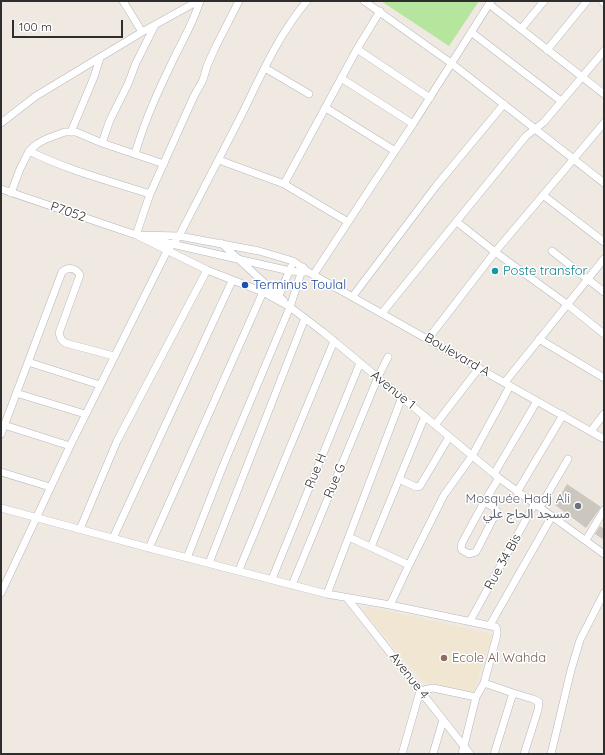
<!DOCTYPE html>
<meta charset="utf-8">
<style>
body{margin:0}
#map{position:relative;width:605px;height:755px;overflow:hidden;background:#efe9e1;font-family:Quicksand,sans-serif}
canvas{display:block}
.frame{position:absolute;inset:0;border:2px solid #2e2e2e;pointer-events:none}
.scale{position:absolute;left:12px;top:20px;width:111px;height:18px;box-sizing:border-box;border:2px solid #2e2e2e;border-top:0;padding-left:5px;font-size:12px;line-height:14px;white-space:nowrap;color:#2e2e2e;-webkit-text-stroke:3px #fff;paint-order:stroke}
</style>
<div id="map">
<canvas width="605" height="755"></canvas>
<div class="frame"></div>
<div class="scale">100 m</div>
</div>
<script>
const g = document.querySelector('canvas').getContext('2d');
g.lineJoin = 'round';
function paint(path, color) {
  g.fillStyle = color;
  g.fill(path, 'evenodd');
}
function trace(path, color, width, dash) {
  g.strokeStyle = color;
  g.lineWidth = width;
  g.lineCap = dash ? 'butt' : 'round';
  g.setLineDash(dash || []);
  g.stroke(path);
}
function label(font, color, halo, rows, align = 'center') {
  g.font = font + ' Quicksand,"Noto Sans Arabic",sans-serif';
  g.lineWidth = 3;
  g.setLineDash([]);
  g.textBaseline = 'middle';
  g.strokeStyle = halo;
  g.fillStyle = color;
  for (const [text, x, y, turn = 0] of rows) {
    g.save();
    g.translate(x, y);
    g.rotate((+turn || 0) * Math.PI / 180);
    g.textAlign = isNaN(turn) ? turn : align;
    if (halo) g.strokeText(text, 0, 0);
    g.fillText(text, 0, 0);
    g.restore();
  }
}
paint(new Path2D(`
 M 367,607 L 493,634 L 473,694 L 423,682 L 364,611 Z`), '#f0e6d1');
paint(new Path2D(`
 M 381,1 L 479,1 L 449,46 Z`), '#b6e59e');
paint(new Path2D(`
 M 567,484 L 601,507 L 586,528 L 555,505 Z
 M 600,526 L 604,529 L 604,540 L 595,534 Z`), '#cbc7bf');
const minor = new Path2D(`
 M 123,1 L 142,32
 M 364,1 L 451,63 L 604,183
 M 602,1 L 604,3
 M 489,4 L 604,94
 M 521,29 L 544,1
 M 471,32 L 561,101
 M 357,49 L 430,98
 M 547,50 L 587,1
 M 265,68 L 309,94
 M 341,78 L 413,124
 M 326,108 L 395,151
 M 1,123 L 36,96 L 142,32 L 198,1
 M 71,132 L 94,77 L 100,58
 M 102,143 L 110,120 L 128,84 L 136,63 L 155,25
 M 29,151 C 67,170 110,181 150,194
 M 135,154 C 145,119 160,87 176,54 C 185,37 194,20 200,1
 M 219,160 L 284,184 L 348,222
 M 284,184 L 357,49 L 380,11
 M 1,189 L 136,235 L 207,270 L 263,292 L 290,307 L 323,332 L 499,478 L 604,554
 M 11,193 L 20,169 L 29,151 L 37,144 L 46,139 L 65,132 L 76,132 L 102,143 L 164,164
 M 543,195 L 604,242
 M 457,222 L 495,252 L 568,305 L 604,334
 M 136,235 L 150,194 L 194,96 L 203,80 L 207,66 L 215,48 L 239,1
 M 138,235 L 179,236 L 259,251 L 293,261 L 310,273 L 604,439
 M 150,239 L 290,271 L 306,272
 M 221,243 L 284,301
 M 552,251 L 604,292
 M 314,274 L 373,184 L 413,124 L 491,1
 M 353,296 L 436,186 L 504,104
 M 278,298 L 291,267
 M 382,313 L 526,136 L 544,122 L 604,51
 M 428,339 L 495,252 L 604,123
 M 539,339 L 604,378
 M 28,362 L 100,385
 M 505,382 L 604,259
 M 16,393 L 85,414
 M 4,425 L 70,446
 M 435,425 L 479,368
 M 591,431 L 604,414
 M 1,434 L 62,272 C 68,266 76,268 80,275 L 59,333 L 61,339 L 65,343 L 114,356
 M 1,472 L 50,487
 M 494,474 L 537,401
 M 399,479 L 416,487 L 420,486 L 449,437
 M 517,492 L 563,415
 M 484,502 L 493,507 L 497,511 L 476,552 L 469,554 L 462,550 L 461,548 L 462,543 C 474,521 485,499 499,478
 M 540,507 L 568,459
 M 1,508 L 149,548 L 327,594 L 390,605 L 496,627 L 497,630 L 497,635 L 484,683 L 476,697 L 462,754
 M 80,529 L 117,441 L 207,270
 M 349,537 L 409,565
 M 113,538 L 232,281
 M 586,540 L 604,510
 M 371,547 L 425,416
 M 149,548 L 263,292
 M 187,558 L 223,466 L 290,307 L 303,267
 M 209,563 L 305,318
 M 239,570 L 334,341
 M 272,579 L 360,363
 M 292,585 L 378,377 L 388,357
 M 1,593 L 70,446 L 167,251 L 179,236 C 200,196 221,155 242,114 C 261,75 279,34 307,1
 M 327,594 L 402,397
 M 347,598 L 470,754
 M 390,605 L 409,565 L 444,495 L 472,456 L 510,386
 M 470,621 L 535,503
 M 490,625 L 552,516
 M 484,683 L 513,693
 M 402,754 L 420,691 L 433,688 L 476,697
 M 433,754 L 443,720
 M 494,754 L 513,693 L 533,699 L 539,702 L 538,710 L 524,754
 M 551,754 L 571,670 L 580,640 L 604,593`);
trace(minor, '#b4b7c1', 8);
trace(minor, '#fff', 7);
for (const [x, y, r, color] of [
 [495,271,4,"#0f9aa8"],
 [245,285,4,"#1a4fb4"],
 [578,506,4,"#6b7280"],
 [444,658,4,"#8d6e63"]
]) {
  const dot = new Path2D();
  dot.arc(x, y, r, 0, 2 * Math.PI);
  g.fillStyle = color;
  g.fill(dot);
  trace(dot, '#fff', 1.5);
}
label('13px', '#2e2e2e', '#fff', [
 ["P7052",68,212,19],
 ["Boulevard A",457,355,30],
 ["Avenue 1",393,390,39],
 ["Rue H",316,471,-68],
 ["Rue G",335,481,-67],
 ["Rue 34 Bis",503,562,-61],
 ["Avenue 4",409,676,52]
]);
label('13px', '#0d838f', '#fff', [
 ["Poste transfor",503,271]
], 'left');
label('13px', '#164399', '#fff', [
 ["Terminus Toulal",253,285]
], 'left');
label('13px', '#5b616d', '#fff', [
 ["Mosquée Hadj Ali",570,499],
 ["مسجد الحاج علي",570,514]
], 'right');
label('13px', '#785e54', '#fff', [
 ["Ecole Al Wahda",452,658]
], 'left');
</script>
